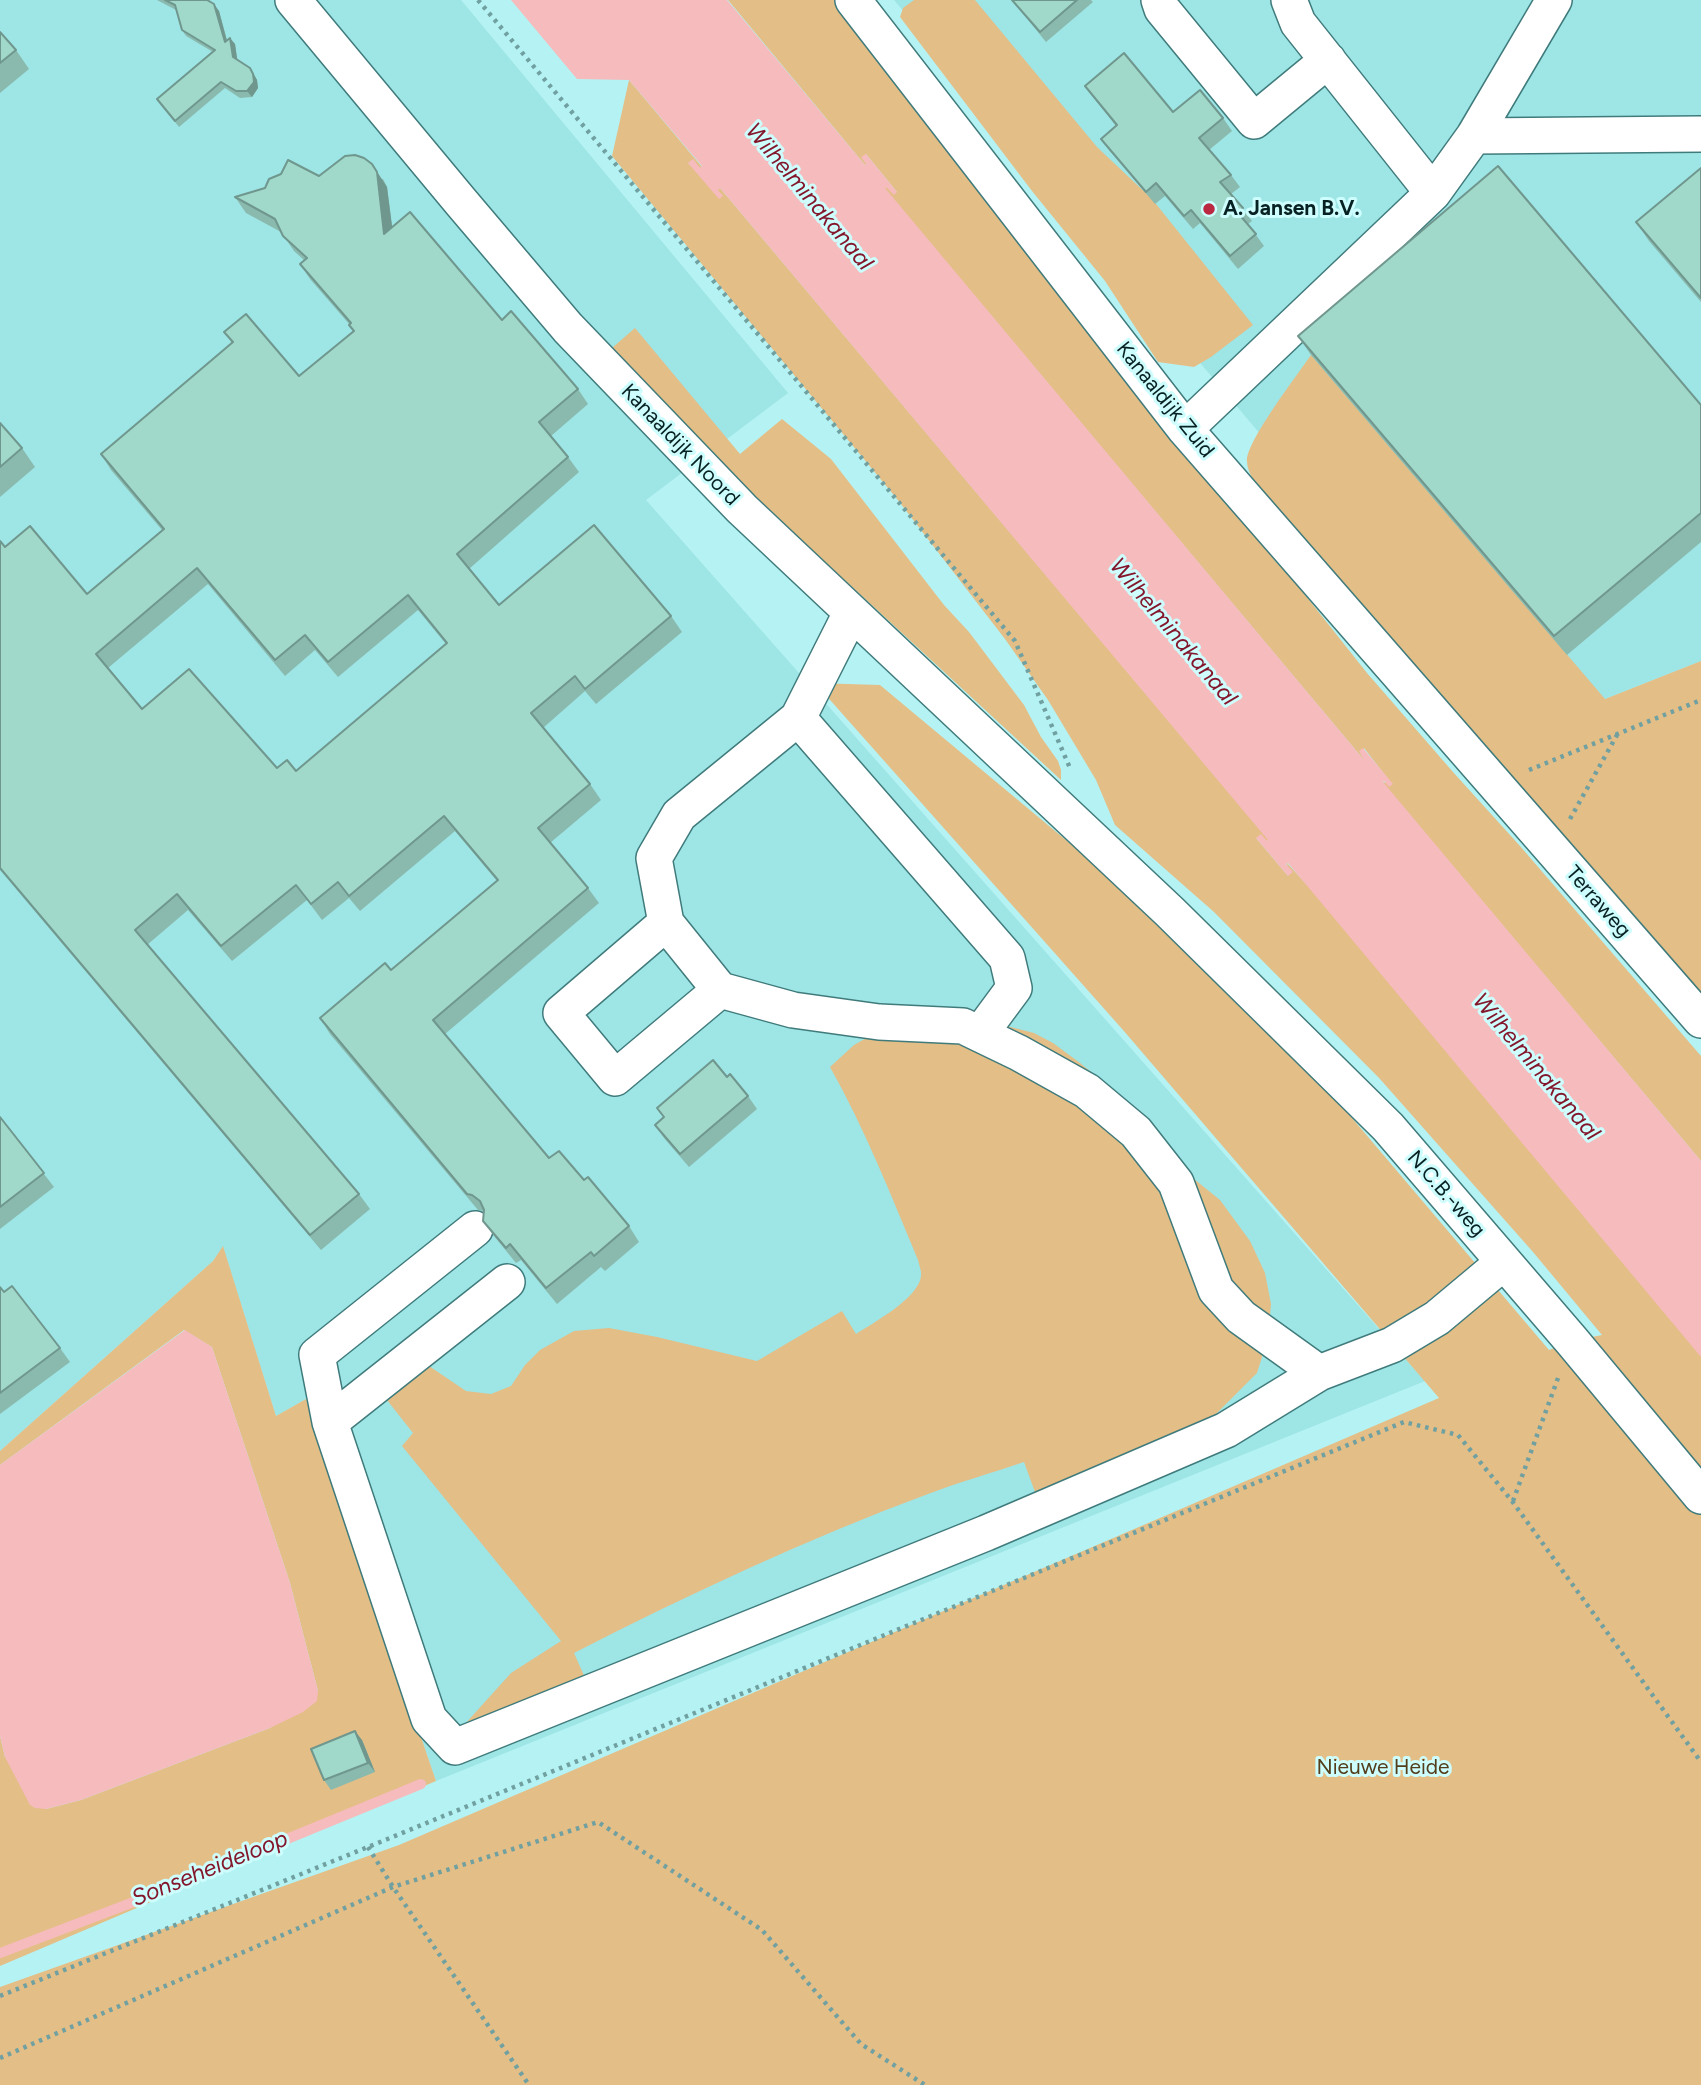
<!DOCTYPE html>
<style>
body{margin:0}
canvas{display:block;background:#b5f2f3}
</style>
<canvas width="1701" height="2085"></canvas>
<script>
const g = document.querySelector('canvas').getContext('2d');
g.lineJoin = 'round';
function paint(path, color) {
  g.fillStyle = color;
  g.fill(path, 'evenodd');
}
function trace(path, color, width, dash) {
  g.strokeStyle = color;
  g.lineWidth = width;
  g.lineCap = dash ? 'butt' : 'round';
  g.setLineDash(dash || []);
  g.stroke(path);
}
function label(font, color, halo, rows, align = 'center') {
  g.font = font + ' Figtree,sans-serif';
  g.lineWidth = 6;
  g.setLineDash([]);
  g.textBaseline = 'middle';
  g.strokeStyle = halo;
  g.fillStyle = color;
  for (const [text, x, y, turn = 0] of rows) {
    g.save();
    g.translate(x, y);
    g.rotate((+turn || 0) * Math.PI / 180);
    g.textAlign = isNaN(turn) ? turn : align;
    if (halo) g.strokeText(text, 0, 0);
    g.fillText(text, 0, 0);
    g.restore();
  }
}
paint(new Path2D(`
 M 0,0 L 461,0 L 788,393 L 646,500 L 1425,1381 L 436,1781 L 306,1399 L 276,1416 L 223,1247 L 213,1261 L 0,1451 Z
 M 894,0 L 1701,0 L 1701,661 L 1514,735 Z`), '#9ee5e6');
paint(new Path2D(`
 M 728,0 L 846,0 L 1276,562 L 1294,581 L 1367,673 L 1453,772 L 1520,846 L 1701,1056 L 1701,1161 L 1382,782 L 1392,784 L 1364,748 L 1364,760 L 884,188 L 886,187 L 897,192 L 866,154 L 867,164 L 865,165 Z
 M 914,0 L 975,0 L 1097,147 L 1152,199 L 1253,325 L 1211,357 L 1194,367 L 1158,362 L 1105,281 L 1032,191 L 900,17 L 903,8 Z
 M 629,80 L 702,167 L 700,168 L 688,163 L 718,189 L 720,188 L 1269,840 L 1267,841 L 1256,838 L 1288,876 L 1287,863 L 1701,1316 L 1701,2085 L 0,2085 L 0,1987 L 399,1845 L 1439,1398 L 1123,1030 L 815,683 L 880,685 L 1133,896 L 1290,1045 L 1549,1350 L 1572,1341 L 1602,1335 L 1533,1252 L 1380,1079 L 1214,912 L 1115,825 L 1096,780 L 1048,700 L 1005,639 L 897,499 L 612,156 Z
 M 635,328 L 740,454 L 782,419 L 831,459 L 944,605 L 969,632 L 1024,705 L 1041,737 L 1058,761 L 1061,770 L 1061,780 L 732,476 L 612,348 Z
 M 1311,355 L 1605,699 L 1701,661 L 1701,1002 L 1264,494 C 1257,484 1247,474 1247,461 C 1246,442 1298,374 1311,355 Z
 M 999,1024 L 1034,1033 L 1053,1043 L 1080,1063 L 1102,1081 L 1173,1162 L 1220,1200 L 1250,1241 L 1265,1273 L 1271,1304 L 1268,1338 L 1257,1373 L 1207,1423 L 1137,1455 L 1035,1492 L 1024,1462 C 992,1473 959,1482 928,1494 C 807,1539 689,1594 574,1653 L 586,1680 L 456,1734 L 511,1673 L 561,1641 L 402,1446 L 413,1433 L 383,1395 L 429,1366 L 466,1391 L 491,1394 L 511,1386 L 525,1365 L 540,1350 L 574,1331 L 609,1328 L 657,1337 L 757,1361 L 842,1311 L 856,1334 C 873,1323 919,1298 921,1276 C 922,1272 919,1265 918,1260 C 891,1195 865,1129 830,1067 L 854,1045 L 877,1032 Z
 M 223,1246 L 276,1416 L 306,1399 L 436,1781 L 0,1966 L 0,1736 L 5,1757 L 46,1809 L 81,1800 L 270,1728 L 318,1691 L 290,1583 L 212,1347 L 184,1330 L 0,1465 L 0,1451 L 213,1261 Z`), '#e4be87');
paint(new Path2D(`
 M 511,0 L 727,0 L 865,165 L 866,164 L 861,157 L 866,154 L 897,192 L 894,195 L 886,187 L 885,188 L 1364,760 L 1359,751 L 1363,748 L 1393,784 L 1389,787 L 1384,781 L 1383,782 L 1701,1161 L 1701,1357 L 1288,863 L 1286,864 L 1293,872 L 1288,876 L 1256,838 L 1261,834 L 1267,841 L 1268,840 L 720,188 L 718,190 L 723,196 L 719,199 L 688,163 L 693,159 L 700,168 L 702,166 L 629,80 L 577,79 Z
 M 185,1330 L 212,1347 L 290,1583 L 318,1691 L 317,1701 L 303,1712 L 270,1728 L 81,1800 L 46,1809 L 35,1808 L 30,1805 L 5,1757 L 0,1736 L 0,1465 Z`), '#f6bbbc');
trace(new Path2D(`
 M 0,1953 L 131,1903 L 421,1784`), '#f6bbbc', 10);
const minor = new Path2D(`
 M 293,0 L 461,202 L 568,328 L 742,509 L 1170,912 L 1388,1127 L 1572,1341 L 1701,1496
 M 853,0 L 1185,429 L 1701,1020
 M 1159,0 L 1162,9 L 1254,121 L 1328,60
 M 1289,0 L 1298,23 L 1433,193
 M 1474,136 L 1701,134
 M 1185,429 L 1433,193 L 1474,136 L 1554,0
 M 798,718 L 851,613
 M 666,923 L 654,858 L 679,815 L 798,718 L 1007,958 L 1014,988 L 980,1034
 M 720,990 L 615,1078 L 561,1013 L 666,923 L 720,990 L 793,1010 L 879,1022 L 963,1026 L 1019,1053 L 1087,1091 L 1136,1132 L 1176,1183 L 1216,1290 L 1241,1317 L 1319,1373 L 1392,1345 L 1437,1318 L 1504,1262
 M 475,1229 L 317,1355 L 330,1422 L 429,1719 L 455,1747 L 986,1533 L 1226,1430 L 1319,1373
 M 330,1422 L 507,1282`);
trace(minor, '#407b7c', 38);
trace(new Path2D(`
 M 478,0 L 1015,641 L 1070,768
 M 1529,770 L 1701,700
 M 1570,819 L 1617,735
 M 1513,1501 L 1558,1378
 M 368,1847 L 393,1887 L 529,2085
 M 0,1996 L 368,1847 L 1404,1422 L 1458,1435 L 1512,1501 L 1701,1762
 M 0,2058 L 393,1887 L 598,1822 L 762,1930 L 861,2044 L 925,2085`), '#71a0a1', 4.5, [3.5, 5]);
trace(minor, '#fff', 35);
paint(new Path2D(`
 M 157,0 L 207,0 L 219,11 L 227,40 L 235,44 L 237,60 L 254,74 L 257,80 L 258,88 L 252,97 L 240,98 L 225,88 L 179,127 L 157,99 L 213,52 L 186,36 L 182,30 L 176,10 Z
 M 1012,0 L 1091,0 L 1093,2 L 1046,42 Z
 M 0,32 L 16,50 L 29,69 L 0,93 Z
 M 1085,86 L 1173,112 L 1223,118 L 1232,131 L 1209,150 L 1231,175 L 1240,187 L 1231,194 L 1252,221 L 1248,224 L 1264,246 L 1238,269 L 1200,223 L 1193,229 L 1165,196 L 1155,204 L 1110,151 L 1101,139 L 1116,126 L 1094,98 Z
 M 1701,168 L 1701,302 L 1649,241 L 1636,222 Z
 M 319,176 L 383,179 L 387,187 L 392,227 L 502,320 L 578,389 L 588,404 L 551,436 L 568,457 L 579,472 L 469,569 L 499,605 L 671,616 L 682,632 L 596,704 L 585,691 L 543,728 L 590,784 L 601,800 L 550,843 L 588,888 L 599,903 L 445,1034 L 549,1158 L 584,1180 L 629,1226 L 639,1242 L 605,1271 L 601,1267 L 557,1304 L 521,1260 L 516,1263 L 494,1236 L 483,1221 L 484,1211 L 478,1210 L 330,1034 L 320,1018 L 391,970 L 497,881 L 455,831 L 360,911 L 349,898 L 322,920 L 307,900 L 232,961 L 188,910 L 147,945 L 359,1194 L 370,1209 L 321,1250 L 0,870 L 0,541 L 5,547 L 87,594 L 162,530 L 111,470 L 101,454 L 232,343 L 224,332 L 299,376 L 353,331 L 350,325 L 310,279 L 300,264 L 304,260 L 294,251 L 281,232 L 246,213 L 235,197 ZM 208,584 L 285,676 L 315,650 L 338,677 L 418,610 L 446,644 L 296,771 L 277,768 L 142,709 L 108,668 Z
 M 1298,336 L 1701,405 L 1701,542 L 1567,655 L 1311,355 Z
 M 0,423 L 22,448 L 35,467 L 0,497 Z
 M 727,1077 L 748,1096 L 757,1109 L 689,1167 L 664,1138 L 655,1125 L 664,1118 L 657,1108 Z
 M 0,1117 L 54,1187 L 0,1229 Z
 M 0,1287 L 60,1348 L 70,1362 L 0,1414 Z
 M 362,1740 L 375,1772 L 331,1790 L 324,1780 Z`), '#8abaae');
paint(new Path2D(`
 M 214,4 L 219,11 L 229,49 L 225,42 Z
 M 230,38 L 235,44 L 238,64 L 233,57 Z
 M 250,68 L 257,80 L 258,88 L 252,97 L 247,91 Z
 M 372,164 L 387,187 L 395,249 L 384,234 Z
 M 355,1731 L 362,1740 L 375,1772 L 368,1763 Z`), '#70978d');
const building = new Path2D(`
 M 165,0 L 207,0 L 214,4 L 225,42 L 230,38 L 233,57 L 250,68 L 253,74 L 254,82 L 247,91 L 236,91 L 221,82 L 175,121 L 157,99 L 215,50 L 182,30 L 175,5 Z
 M 1012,0 L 1077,0 L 1040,32 Z
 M 0,32 L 16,50 L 0,63 Z
 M 1124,53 L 1173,112 L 1200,90 L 1223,118 L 1199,138 L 1231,175 L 1220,182 L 1243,208 L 1238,213 L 1256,234 L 1230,256 L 1191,210 L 1184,216 L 1156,183 L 1146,192 L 1101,139 L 1117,125 L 1085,86 Z
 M 355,155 L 364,158 L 372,164 L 377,172 L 384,234 L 410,212 L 502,320 L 511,311 L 578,389 L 539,422 L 568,457 L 457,554 L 499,605 L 594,525 L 671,616 L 585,689 L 575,676 L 531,713 L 590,784 L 538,828 L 588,888 L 433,1020 L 549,1158 L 559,1151 L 584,1180 L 588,1177 L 629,1226 L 594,1256 L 591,1252 L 546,1288 L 510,1244 L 506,1248 L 483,1221 L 484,1210 L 480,1201 L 472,1195 L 467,1194 L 320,1018 L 385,963 L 391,970 L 498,880 L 444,816 L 349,896 L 338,882 L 311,904 L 296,885 L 221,946 L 177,894 L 135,930 L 359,1194 L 310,1235 L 0,868 L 0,541 L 5,547 L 30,526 L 87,594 L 164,529 L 101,454 L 233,342 L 224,332 L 246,314 L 299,376 L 354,331 L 349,325 L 351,323 L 300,264 L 307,258 L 283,236 L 275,219 L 235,197 L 265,188 L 269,179 L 281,174 L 288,160 L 319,176 L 345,156 ZM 197,568 L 275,660 L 305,635 L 328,662 L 408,595 L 447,643 L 296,771 L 287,760 L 277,768 L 189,669 L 142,709 L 96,654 Z
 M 1498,166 L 1701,405 L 1701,513 L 1554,636 L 1298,336 Z
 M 1701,168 L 1701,298 L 1636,222 Z
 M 0,423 L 22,448 L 0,467 Z
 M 713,1060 L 727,1077 L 730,1074 L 748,1096 L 680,1154 L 655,1125 L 664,1117 L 657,1108 Z
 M 0,1117 L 44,1173 L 0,1207 Z
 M 12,1286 L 60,1348 L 0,1393 L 0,1287 L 4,1292 Z
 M 355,1731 L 368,1763 L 324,1780 L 311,1749 Z`);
paint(building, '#a0d8ca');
trace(building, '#70978d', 2);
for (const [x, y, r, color] of [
 [1209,209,7,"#ba2842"]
]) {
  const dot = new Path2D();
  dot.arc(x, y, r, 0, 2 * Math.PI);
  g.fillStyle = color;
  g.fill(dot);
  trace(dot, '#cdfdfd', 2.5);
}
label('bold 21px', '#082122', '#cdfdfd', [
 ["A. Jansen B.V.",1223,209]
], 'left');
label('21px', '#082122', '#cdfdfd', [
 ["Kanaaldijk Zuid",1165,400,51],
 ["Kanaaldijk Noord",680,445,46],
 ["Terraweg",1598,902,49],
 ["N.C.B.-weg",1446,1194,49]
]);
label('21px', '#533d1b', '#cdfdfd', [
 ["Nieuwe Heide",1383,1768]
]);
label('italic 23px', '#84162b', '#cdfdfd', [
 ["Wilhelminakanaal",809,197,50],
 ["Wilhelminakanaal",1173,632,50],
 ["Wilhelminakanaal",1536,1067,50],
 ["Sonseheideloop",210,1869,-22]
]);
</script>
